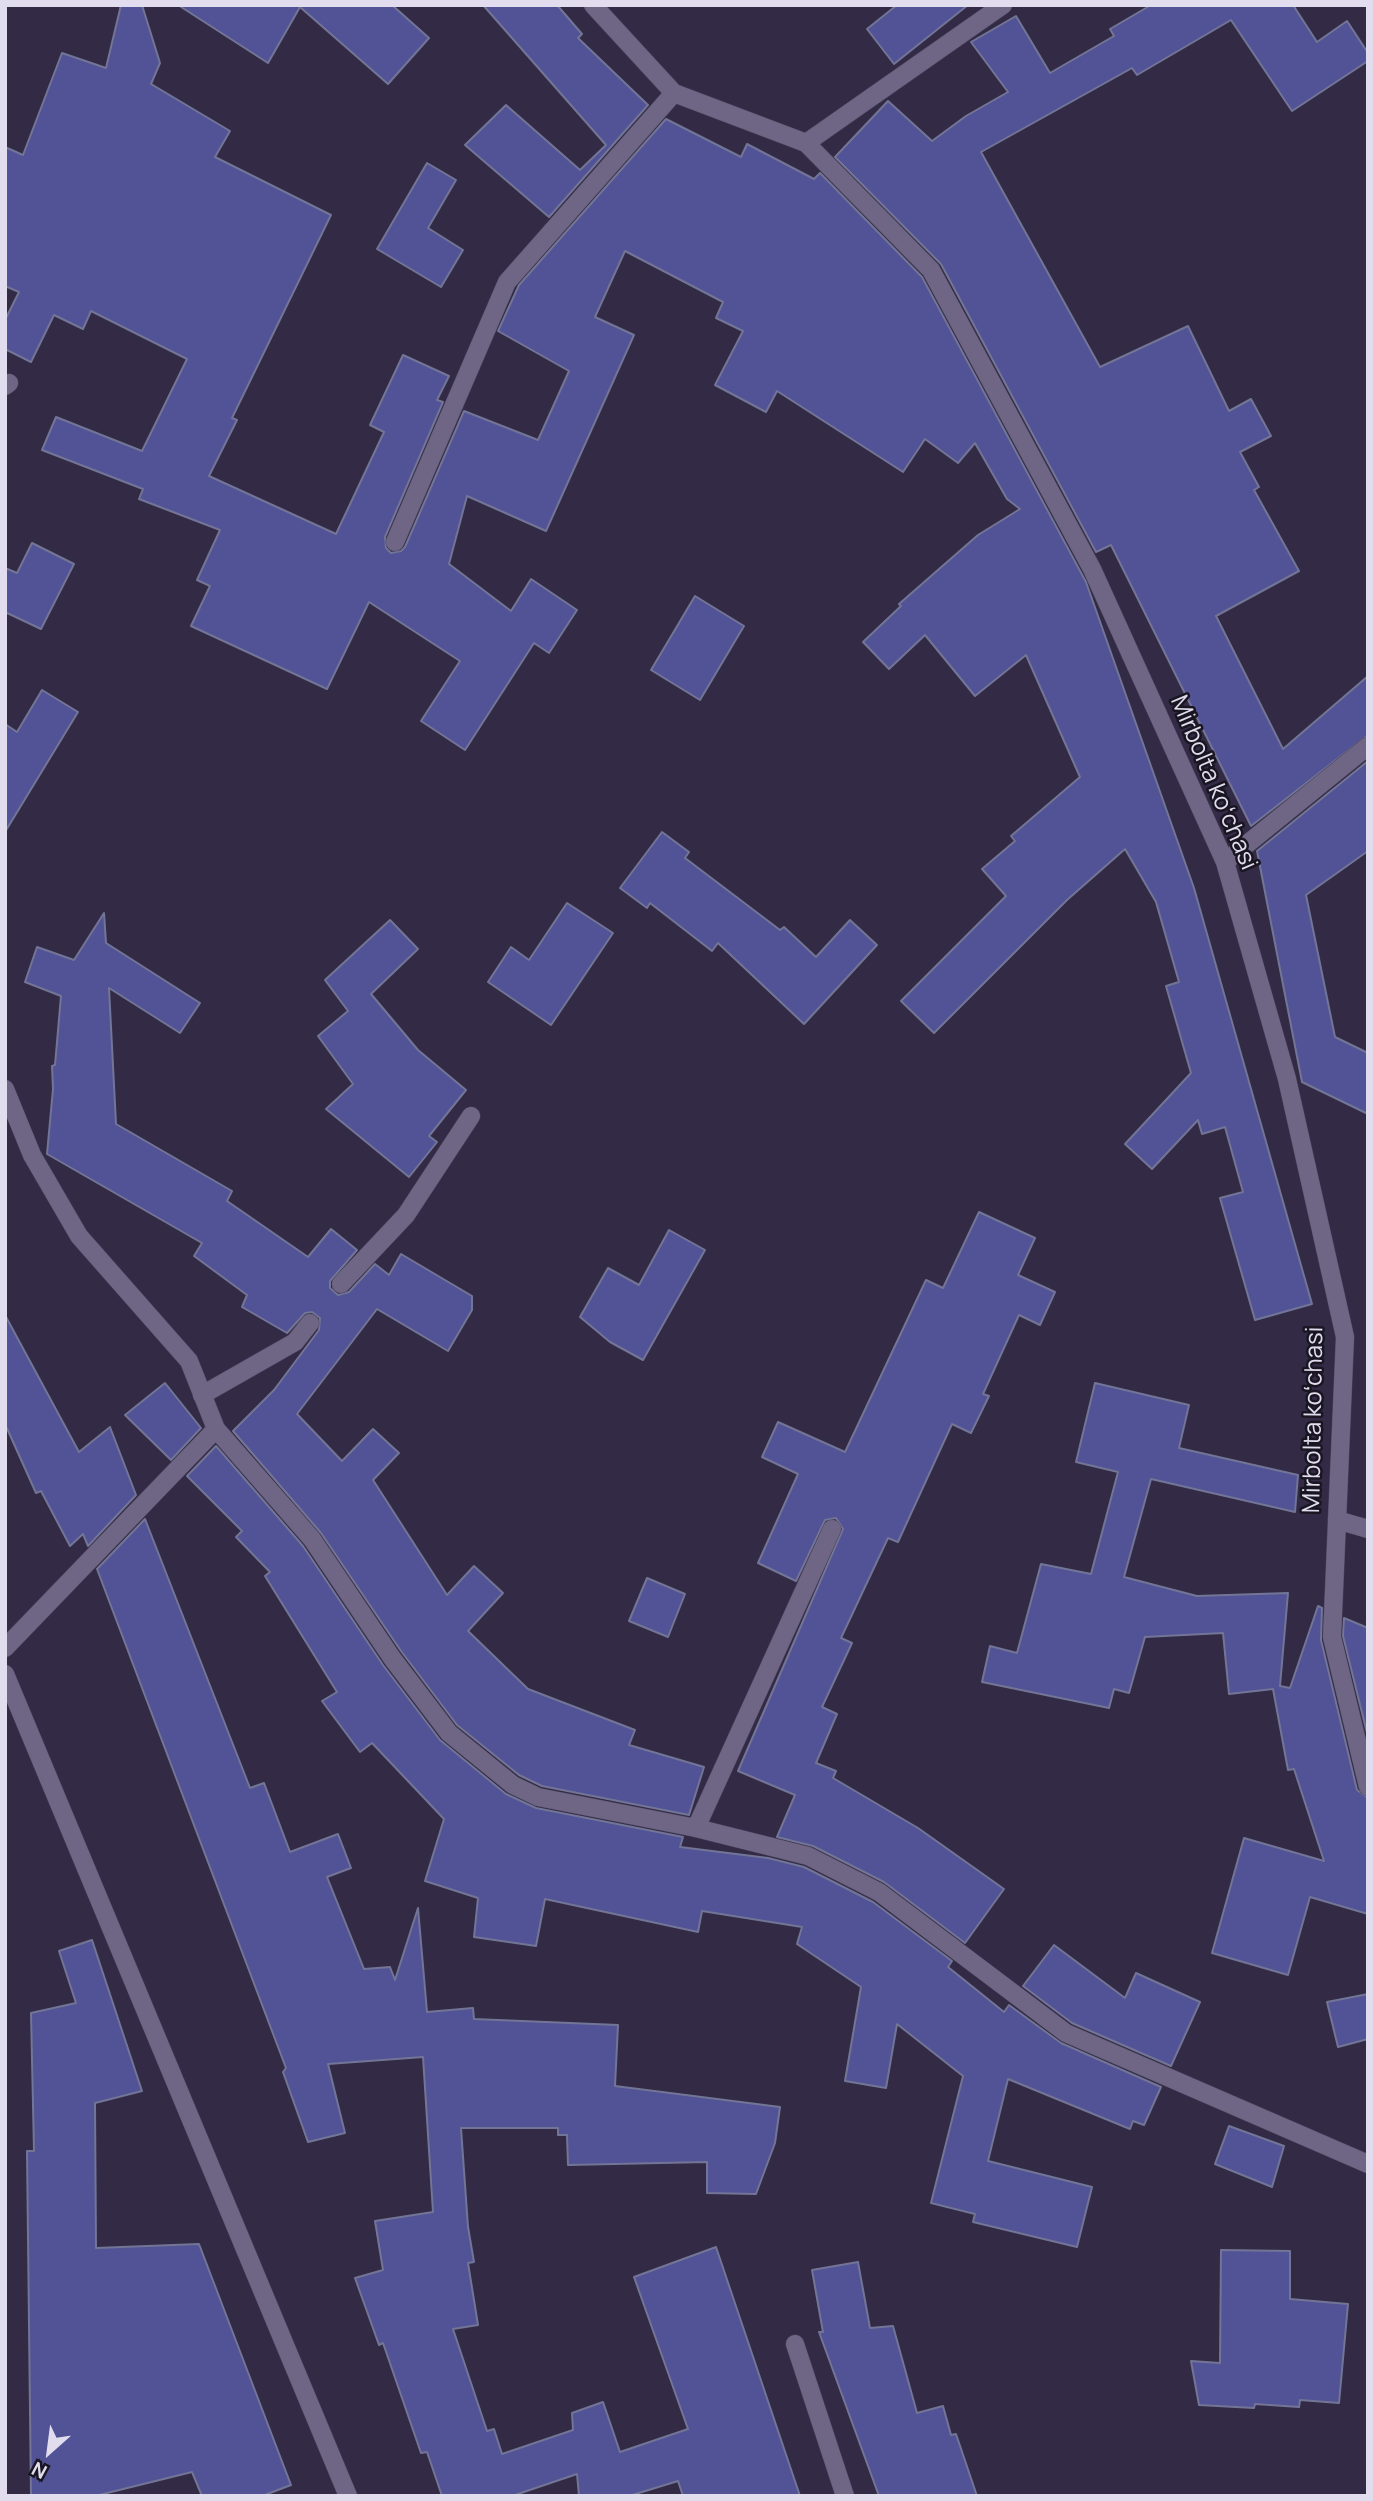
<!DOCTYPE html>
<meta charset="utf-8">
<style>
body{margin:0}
#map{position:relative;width:1373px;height:2501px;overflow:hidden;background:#332a46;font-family:Manrope,sans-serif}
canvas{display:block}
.frame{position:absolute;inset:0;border:7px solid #e1ddef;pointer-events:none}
.north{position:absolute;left:14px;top:2417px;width:70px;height:70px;-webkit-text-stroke:5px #191622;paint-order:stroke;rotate:208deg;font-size:19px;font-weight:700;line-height:28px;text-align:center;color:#e1ddef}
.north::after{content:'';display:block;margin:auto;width:24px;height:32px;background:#e1ddef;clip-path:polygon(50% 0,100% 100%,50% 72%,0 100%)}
</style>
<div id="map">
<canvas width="1373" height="2501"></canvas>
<div class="frame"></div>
<div class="north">N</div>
</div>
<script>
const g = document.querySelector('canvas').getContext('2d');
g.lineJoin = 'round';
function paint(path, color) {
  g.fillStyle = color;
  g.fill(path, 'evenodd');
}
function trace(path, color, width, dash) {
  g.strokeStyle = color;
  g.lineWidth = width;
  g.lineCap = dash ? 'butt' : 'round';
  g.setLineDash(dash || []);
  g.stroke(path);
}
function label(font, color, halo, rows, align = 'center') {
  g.font = font + ' Manrope,sans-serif';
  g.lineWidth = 5;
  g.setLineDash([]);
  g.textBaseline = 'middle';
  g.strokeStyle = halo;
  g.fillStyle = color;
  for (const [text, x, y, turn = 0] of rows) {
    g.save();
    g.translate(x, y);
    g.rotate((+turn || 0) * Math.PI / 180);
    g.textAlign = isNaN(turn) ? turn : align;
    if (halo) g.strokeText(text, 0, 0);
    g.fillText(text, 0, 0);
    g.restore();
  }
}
const building = new Path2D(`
 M 121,5 L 142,5 L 160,63 L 151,84 L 230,131 L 215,157 L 331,215 L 232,418 L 237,420 L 209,476 L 336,534 L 384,432 L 370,425 L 403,355 L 449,376 L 437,400 L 443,402 L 385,537 L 386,548 L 391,553 L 401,551 L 405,547 L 464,411 L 538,440 L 569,371 L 498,331 L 519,285 L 666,119 L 741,157 L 747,144 L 814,179 L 820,173 L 922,277 L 1086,582 L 1194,888 L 1312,1304 L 1255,1320 L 1220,1198 L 1243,1192 L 1225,1127 L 1202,1134 L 1198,1120 L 1152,1169 L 1125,1144 L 1191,1073 L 1166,986 L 1179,982 L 1156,902 L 1125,849 L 1067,900 L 934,1033 L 901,1001 L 1006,896 L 982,869 L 1015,841 L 1011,836 L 1080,777 L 1026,655 L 975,696 L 925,635 L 889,669 L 863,642 L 901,606 L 899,604 L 978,535 L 1020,509 L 1007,499 L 975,443 L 958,463 L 925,439 L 903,472 L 777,391 L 766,412 L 715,385 L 743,331 L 716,318 L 723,302 L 625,251 L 595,317 L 634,335 L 546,531 L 467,496 L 449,564 L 511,611 L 531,579 L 577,610 L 549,653 L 534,643 L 465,750 L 421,721 L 460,661 L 369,602 L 327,689 L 191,626 L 210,586 L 197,580 L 220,530 L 139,499 L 143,489 L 42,450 L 56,417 L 142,451 L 187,359 L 91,311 L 83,329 L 54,315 L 31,362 L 5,349 L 5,320 L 19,292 L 5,286 L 5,147 L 23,155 L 62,53 L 106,68 Z
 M 178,5 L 392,5 L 429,38 L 388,84 L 300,7 L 268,63 Z
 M 483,5 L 557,5 L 582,34 L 578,38 L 648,105 L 549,217 L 465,145 L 506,105 L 580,170 L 606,145 Z
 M 897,5 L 968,5 L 894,64 L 867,29 Z
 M 1151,5 L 1293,5 L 1317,42 L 1347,21 L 1368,53 L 1368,61 L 1292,111 L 1231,20 L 1137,75 L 1132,68 L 981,152 L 1100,367 L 1188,326 L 1229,411 L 1251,399 L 1271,436 L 1240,452 L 1259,487 L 1254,490 L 1299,571 L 1216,616 L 1283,749 L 1368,676 L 1368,735 L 1251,826 L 1111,545 L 1096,552 L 941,264 L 835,157 L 888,101 L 932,141 L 966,116 L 1008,92 L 971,42 L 1016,16 L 1050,73 L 1114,36 L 1110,29 Z
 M 427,163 L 456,180 L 428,228 L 463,250 L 441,287 L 377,249 Z
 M 32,543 L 74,564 L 41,629 L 5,612 L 5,568 L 17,573 Z
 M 695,596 L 744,626 L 700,700 L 651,670 Z
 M 42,690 L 78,712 L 5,832 L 5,724 L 17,732 Z
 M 1368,761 L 1368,851 L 1306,895 L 1335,1037 L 1368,1053 L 1368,1114 L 1302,1082 L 1257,851 Z
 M 662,832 L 689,852 L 685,858 L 780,930 L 784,927 L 816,957 L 850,920 L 877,945 L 804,1024 L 718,943 L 712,951 L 650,903 L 647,908 L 620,888 Z
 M 567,903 L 613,933 L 551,1025 L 488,982 L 511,947 L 529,960 Z
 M 104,913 L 106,943 L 200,1003 L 180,1033 L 109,988 L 116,1124 L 232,1191 L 227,1201 L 308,1257 L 331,1229 L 357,1250 L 330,1281 L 330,1288 L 338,1295 L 349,1292 L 375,1264 L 389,1275 L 401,1254 L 472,1296 L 472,1310 L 448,1351 L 377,1309 L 297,1414 L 342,1461 L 373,1429 L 399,1453 L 373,1480 L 447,1595 L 474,1566 L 503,1593 L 468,1631 L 528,1689 L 635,1730 L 629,1745 L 704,1767 L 689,1815 L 542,1786 L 519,1775 L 457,1725 L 401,1651 L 321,1533 L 233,1431 L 274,1390 L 319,1330 L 320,1318 L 312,1312 L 305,1313 L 287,1333 L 242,1307 L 247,1295 L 194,1256 L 202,1243 L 47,1154 L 53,1089 L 52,1066 L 55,1065 L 61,996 L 25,982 L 37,947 L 74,960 Z
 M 390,920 L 418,949 L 371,994 L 418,1050 L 466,1090 L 429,1136 L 437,1142 L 409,1177 L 326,1109 L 353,1084 L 318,1036 L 348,1011 L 325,980 Z
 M 979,1212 L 1035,1238 L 1018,1275 L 1055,1292 L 1040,1325 L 1019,1315 L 983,1394 L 989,1396 L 971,1433 L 952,1424 L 898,1542 L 888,1538 L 841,1638 L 852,1643 L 822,1707 L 837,1714 L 816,1763 L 836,1771 L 833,1778 L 918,1828 L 1004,1889 L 965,1943 L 884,1882 L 813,1846 L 777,1837 L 795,1795 L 738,1771 L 843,1529 L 836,1518 L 825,1520 L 796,1581 L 758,1563 L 798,1474 L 762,1457 L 778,1422 L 845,1452 L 926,1280 L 943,1288 Z
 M 669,1230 L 705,1250 L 643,1360 L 610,1342 L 580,1317 L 608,1268 L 639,1285 Z
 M 5,1315 L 79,1452 L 110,1427 L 136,1495 L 88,1546 L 83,1534 L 70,1546 L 41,1491 L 36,1493 L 5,1424 Z
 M 165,1383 L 201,1428 L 171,1460 L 125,1415 Z
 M 1095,1383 L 1189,1405 L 1179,1448 L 1298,1475 L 1295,1512 L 1151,1479 L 1124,1577 L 1197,1596 L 1288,1593 L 1280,1686 L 1290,1688 L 1318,1606 L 1322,1608 L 1321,1640 L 1357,1790 L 1368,1798 L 1368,1914 L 1310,1897 L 1288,1975 L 1212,1953 L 1244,1838 L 1324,1861 L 1294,1769 L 1288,1770 L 1273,1689 L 1229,1694 L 1223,1633 L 1145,1637 L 1129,1693 L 1114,1689 L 1109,1708 L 982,1682 L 990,1646 L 1017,1653 L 1041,1564 L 1091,1574 L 1118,1472 L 1076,1462 Z
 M 216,1446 L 303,1546 L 383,1665 L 440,1740 L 506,1794 L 536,1808 L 683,1837 L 680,1847 L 768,1858 L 804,1867 L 873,1902 L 952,1961 L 948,1967 L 1004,2012 L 1009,2005 L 1061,2043 L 1161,2087 L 1144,2125 L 1133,2121 L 1130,2129 L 1008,2079 L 988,2161 L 1092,2187 L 1077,2247 L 973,2222 L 975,2214 L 931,2203 L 963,2076 L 897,2024 L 886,2088 L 845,2081 L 861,1987 L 797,1944 L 802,1927 L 702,1911 L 698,1932 L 545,1899 L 536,1946 L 474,1937 L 478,1898 L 425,1881 L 444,1819 L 372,1743 L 360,1752 L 322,1701 L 337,1692 L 265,1576 L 270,1572 L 236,1537 L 242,1531 L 187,1476 Z
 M 145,1519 L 250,1788 L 264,1783 L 290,1852 L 338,1834 L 351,1868 L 327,1877 L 364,1969 L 390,1967 L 395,1980 L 418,1908 L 427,2012 L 473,2008 L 474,2019 L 618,2025 L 615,2086 L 780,2107 L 775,2143 L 756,2194 L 707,2193 L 707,2162 L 568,2165 L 567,2135 L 558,2135 L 558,2128 L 461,2128 L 468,2227 L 474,2262 L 468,2263 L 478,2325 L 453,2329 L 487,2431 L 494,2429 L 502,2454 L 573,2430 L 572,2413 L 603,2402 L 620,2452 L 688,2429 L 634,2277 L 716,2247 L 800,2496 L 683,2496 L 678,2481 L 629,2496 L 579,2496 L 577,2474 L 512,2496 L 442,2496 L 427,2452 L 421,2453 L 383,2343 L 379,2345 L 355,2278 L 383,2270 L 375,2221 L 433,2212 L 423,2057 L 328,2064 L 345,2133 L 308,2142 L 283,2072 L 286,2068 L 97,1569 Z
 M 647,1578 L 685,1594 L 668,1637 L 629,1621 Z
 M 1344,1618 L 1368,1628 L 1368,1737 L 1343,1636 Z
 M 92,1940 L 142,2091 L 95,2103 L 96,2248 L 199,2244 L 291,2485 L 262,2496 L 202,2496 L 192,2472 L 95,2496 L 31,2496 L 27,2151 L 34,2151 L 31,2013 L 76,2003 L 59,1951 Z
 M 1054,1945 L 1125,1998 L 1136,1973 L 1200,2002 L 1171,2066 L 1072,2023 L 1023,1986 Z
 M 1368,1994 L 1368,2039 L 1338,2047 L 1327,2002 Z
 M 1229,2126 L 1284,2146 L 1272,2187 L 1215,2164 Z
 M 1221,2250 L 1290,2251 L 1290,2299 L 1348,2304 L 1339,2403 L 1300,2400 L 1299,2407 L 1255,2404 L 1254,2408 L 1199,2405 L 1191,2361 L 1220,2363 Z
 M 858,2262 L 870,2328 L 893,2326 L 917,2413 L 943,2406 L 951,2435 L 956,2434 L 977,2496 L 879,2496 L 819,2332 L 823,2332 L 812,2270 Z`);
paint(building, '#525296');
trace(building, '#727595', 2);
const service = new Path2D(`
 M 395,542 L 507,282 L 674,93
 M 341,1284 L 406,1215 L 471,1116
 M 202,1395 L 295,1342 L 310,1323
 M 1337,1520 L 1368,1529`);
const minor = new Path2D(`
 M 593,5 L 674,93 L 806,143 L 931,270 L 1092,569 L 1225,862 L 1287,1079 L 1345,1337 L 1332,1637 L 1368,1787
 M 806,143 L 1003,5
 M 5,386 L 9,383
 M 1225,862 L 1368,746
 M 5,1089 L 32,1155 L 79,1236 L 189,1361 L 216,1429
 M 5,1648 L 216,1429 L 312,1539 L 392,1658 L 449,1733 L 513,1785 L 538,1797 L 696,1828 L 808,1856 L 879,1892 L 1066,2033 L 1368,2164
 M 5,1674 L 348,2496
 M 696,1828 L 832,1529
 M 795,2344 L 845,2496`);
trace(service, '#4e475f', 19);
trace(minor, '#4e475f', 19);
trace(service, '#6f6686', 18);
trace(minor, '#6f6686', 18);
label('24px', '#e1ddef', '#191622', [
 ["Mirbolta koʻchasi",1213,783,67],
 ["Mirbolta koʻchasi",1314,1420,-89]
]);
</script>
